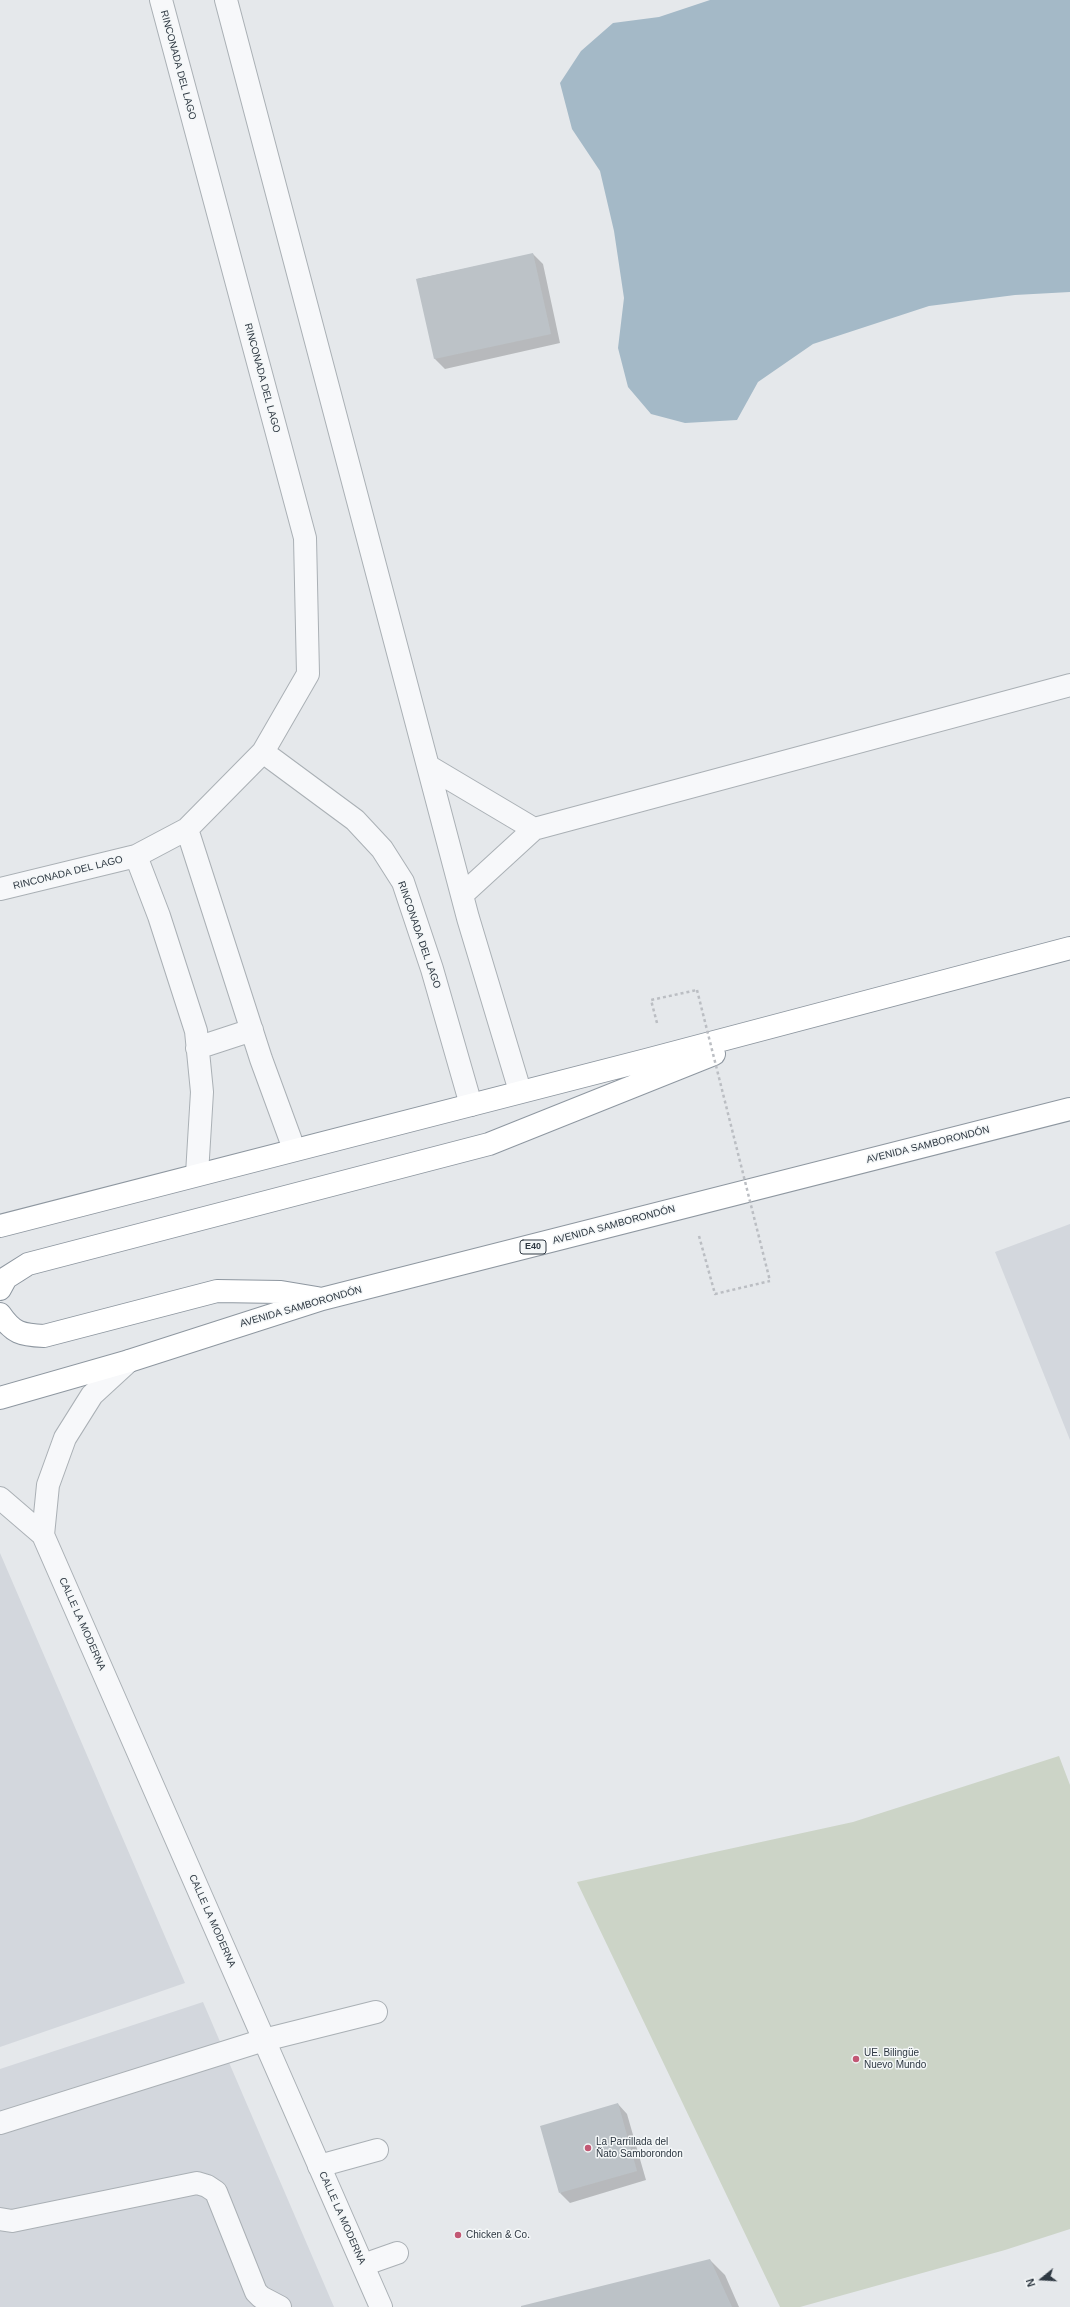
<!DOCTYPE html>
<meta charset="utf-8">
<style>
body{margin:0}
#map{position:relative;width:1070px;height:2307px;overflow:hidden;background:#e5e8eb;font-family:Helvetica,sans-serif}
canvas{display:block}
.north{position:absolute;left:1022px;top:2259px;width:40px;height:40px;-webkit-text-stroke:3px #f4f7f8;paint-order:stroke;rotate:252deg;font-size:11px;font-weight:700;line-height:16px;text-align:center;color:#2e3842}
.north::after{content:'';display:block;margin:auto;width:14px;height:18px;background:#2e3842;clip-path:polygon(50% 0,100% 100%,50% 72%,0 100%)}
</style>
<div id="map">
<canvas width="1070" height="2307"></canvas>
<div class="north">N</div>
</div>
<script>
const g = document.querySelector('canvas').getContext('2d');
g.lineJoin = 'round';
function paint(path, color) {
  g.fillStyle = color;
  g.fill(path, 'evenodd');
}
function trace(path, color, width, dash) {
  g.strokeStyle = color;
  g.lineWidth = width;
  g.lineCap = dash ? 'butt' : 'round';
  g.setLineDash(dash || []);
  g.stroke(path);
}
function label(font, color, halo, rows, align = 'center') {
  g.font = font + ' Helvetica,sans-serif';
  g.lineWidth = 3;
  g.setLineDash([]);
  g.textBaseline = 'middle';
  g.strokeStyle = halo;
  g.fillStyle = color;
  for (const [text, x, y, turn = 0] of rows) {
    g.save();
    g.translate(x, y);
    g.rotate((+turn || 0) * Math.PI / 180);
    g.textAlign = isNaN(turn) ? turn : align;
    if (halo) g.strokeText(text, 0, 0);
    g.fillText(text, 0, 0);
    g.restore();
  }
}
paint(new Path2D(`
 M 1070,1224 L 1070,1440 L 995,1252 Z
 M 0,1553 L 185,1983 L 0,2047 Z
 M 203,2002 L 334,2307 L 0,2307 L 0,2069 Z`), '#d3d7dd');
paint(new Path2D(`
 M 1059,1756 L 1070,1785 L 1070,2229 L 1005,2250 L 800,2307 L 780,2307 L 577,1882 L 853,1822 Z`), '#ccd4c7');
paint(new Path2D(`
 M 710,0 L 1070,0 L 1070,292 L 1015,295 L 929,306 L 813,344 L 758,382 L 737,420 L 685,423 L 651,414 L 628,387 L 618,348 L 624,298 L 614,231 L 600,171 L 572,129 L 560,83 L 581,51 L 613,23 L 659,17 Z`), '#a4b9c7');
paint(new Path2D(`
 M 533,254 L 543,264 L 560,343 L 445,369 L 435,359 L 417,279 Z
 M 618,2104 L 627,2114 L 646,2180 L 570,2203 L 560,2193 Z
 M 710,2260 L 725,2275 L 739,2307 L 523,2307 Z`), '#0003');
paint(new Path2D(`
 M 533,253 L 551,334 L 434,359 L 416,279 Z
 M 618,2103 L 637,2171 L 559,2193 L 540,2126 Z
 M 710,2259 L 732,2307 L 521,2307 L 521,2306 Z`), '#bcc2c7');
const lane = new Path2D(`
 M 0,2123 L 264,2040 L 376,2012
 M 319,2166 L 377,2150
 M 0,2219 L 12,2221 L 197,2183 L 207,2186 L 216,2192 L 256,2292 L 261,2297 L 280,2307
 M 363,2265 L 397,2253`);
const street = new Path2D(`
 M 226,0 L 468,918 L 520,1091
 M 263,752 L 355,820 L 382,849 L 403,882 L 432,969 L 471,1105
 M 428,766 L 534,829
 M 187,829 L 261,1059 L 294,1149
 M 136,856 L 159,916 L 196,1031 L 202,1092 L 197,1174
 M 0,889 L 136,856 L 187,829 L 263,752 L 308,674 L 305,538 L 161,0
 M 462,895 L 534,829 L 1070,685
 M 197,1048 L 252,1030
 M 0,1498 L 43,1535 L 381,2307
 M 43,1535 L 48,1485 L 65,1438 L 92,1395 L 129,1361`);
const highway = new Path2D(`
 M 0,1226 L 646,1060 L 1070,948
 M 0,1289 L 6,1278 L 28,1264 L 489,1144 L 714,1054
 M 0,1314 C 13,1333 21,1335 44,1336 L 217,1291 L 281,1292 L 317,1298
 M 0,1398 L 129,1361 L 322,1299 L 1070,1109`);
trace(lane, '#aab0b5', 24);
trace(street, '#aab0b5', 24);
trace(highway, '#8e97a0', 24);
trace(new Path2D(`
 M 657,1023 L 651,1000 L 697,990
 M 699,1236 L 715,1294 L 770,1281`), '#bbbec3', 2.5, [3, 3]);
trace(lane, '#f7f8fa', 22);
trace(street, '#f7f8fa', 22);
trace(highway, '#fff', 22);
trace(new Path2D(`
 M 697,990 L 770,1281`), '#bbbec3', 2.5, [3, 3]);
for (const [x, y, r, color] of [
 [856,2059,4,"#c25874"],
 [588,2148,4,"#c25874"],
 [458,2235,4,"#c25874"]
]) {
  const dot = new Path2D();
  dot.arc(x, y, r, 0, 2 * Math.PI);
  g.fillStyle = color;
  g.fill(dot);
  trace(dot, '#f4f7f8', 1.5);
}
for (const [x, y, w] of [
 [533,1247,26]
]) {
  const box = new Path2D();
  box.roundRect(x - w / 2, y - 7, w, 14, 3);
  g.fillStyle = '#f4f7f8';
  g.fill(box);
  trace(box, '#2e3842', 1);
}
label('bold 9px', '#2e3842', null, [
 ["E40",533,1247]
]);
label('10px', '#2e3842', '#f4f7f8', [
 ["RINCONADA DEL LAGO",178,65,75],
 ["RINCONADA DEL LAGO",262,378,75],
 ["RINCONADA DEL LAGO",68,873,-14],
 ["RINCONADA DEL LAGO",419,935,71],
 ["AVENIDA SAMBORONDÓN",928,1145,-14],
 ["AVENIDA SAMBORONDÓN",614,1225,-15],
 ["AVENIDA SAMBORONDÓN",301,1307,-16],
 ["CALLE LA MODERNA",82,1624,66],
 ["CALLE LA MODERNA",212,1921,66],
 ["CALLE LA MODERNA",342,2218,66]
]);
label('10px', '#2e3842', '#f4f7f8', [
 ["UE. Bilingüe",864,2053],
 ["Nuevo Mundo",864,2065],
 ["La Parrillada del",596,2142],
 ["Ñato Samborondon",596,2154],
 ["Chicken & Co.",466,2235]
], 'left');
</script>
